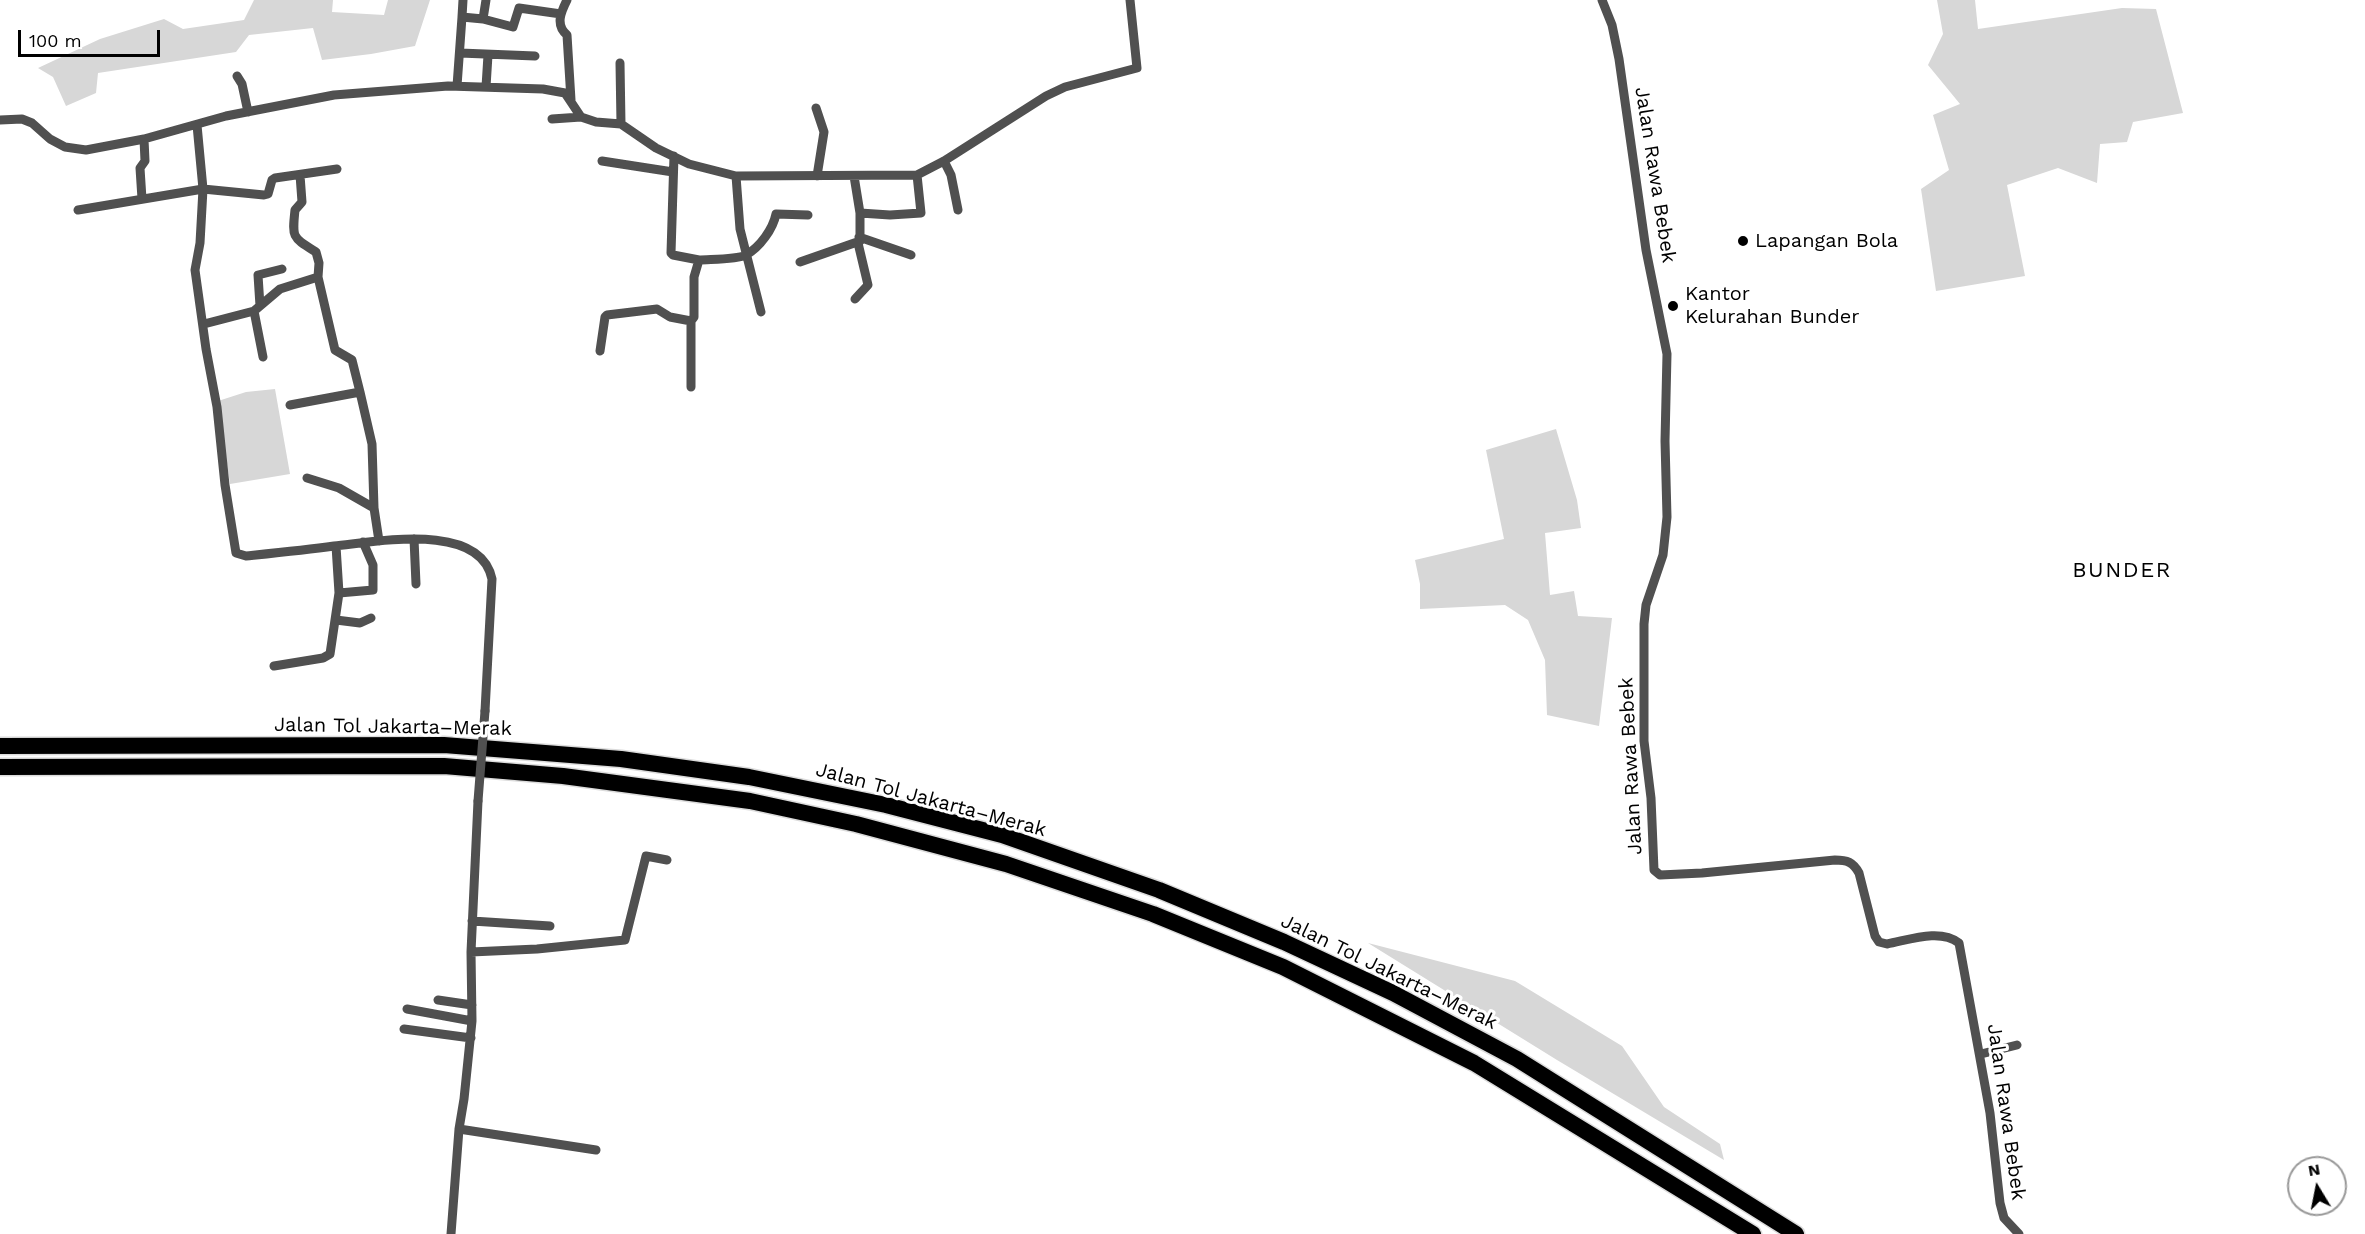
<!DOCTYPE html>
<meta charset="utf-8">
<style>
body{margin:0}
#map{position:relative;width:2365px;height:1234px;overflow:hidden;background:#fff;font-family:"Work Sans",sans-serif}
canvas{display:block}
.north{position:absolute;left:2287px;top:1156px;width:60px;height:60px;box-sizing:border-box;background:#fff;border:2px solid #999;border-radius:50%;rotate:350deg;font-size:16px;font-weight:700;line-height:24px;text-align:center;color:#000}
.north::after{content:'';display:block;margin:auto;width:21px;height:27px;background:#000;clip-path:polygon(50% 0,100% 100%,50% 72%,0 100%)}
.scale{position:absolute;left:18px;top:30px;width:142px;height:27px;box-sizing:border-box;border:3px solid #000;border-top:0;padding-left:8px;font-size:18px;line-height:21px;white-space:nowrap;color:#000;-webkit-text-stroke:4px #fff;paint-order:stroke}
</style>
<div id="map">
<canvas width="2365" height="1234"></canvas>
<div class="north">N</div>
<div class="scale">100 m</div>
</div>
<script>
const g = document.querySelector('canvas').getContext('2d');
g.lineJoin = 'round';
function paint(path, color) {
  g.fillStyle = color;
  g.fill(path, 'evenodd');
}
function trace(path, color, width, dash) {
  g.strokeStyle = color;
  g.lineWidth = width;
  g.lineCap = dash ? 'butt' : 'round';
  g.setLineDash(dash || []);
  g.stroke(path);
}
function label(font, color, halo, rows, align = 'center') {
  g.font = font + ' "Work Sans",sans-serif';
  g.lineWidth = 6;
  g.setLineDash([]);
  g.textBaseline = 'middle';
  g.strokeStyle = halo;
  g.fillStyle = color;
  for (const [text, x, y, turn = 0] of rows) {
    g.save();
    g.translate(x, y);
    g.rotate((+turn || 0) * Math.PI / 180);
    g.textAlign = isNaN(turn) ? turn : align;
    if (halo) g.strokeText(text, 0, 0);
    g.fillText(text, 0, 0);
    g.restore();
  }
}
paint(new Path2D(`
 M 254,0 L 333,0 L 332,12 L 384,15 L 388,0 L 430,0 L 415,46 L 371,54 L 322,60 L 313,28 L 249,35 L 236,52 L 98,73 L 96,93 L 66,106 L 53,77 L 38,68 L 100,39 L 164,19 L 183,29 L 244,20 Z
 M 1937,0 L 1975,0 L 1978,29 L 2122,8 L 2156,9 L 2183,113 L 2133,122 L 2127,142 L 2100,144 L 2097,183 L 2058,168 L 2007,185 L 2025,276 L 1936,291 L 1921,189 L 1949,170 L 1933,115 L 1960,104 L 1928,65 L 1943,34 Z
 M 275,389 L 290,474 L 230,484 L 218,401 L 246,392 Z
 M 1556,429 L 1577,500 L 1581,528 L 1545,533 L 1550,595 L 1574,591 L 1578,616 L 1612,618 L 1599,726 L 1547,715 L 1545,660 L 1528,620 L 1505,605 L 1420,609 L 1420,584 L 1415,560 L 1504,539 L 1486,450 Z
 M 1368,943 L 1515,981 L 1622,1046 L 1664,1107 L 1720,1144 L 1724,1160 L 1557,1060 Z`), '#d7d7d7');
const motorway = new Path2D(`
 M 0,746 L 444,745 L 621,759 L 749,777 L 886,805 L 1002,835 L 1159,890 L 1284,942 L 1393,993 L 1517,1059 L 1796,1234
 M 0,767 L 444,766 L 563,776 L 750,801 L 856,824 L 1006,864 L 1153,914 L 1283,967 L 1474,1063 L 1753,1234`);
trace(motorway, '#dbdbdb', 19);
trace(new Path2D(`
 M 567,0 C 561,12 555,25 567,35 L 571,100
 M 1602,0 L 1612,25 L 1619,59 L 1646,250 L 1667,354 L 1665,441 L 1667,517 L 1663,555 L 1646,605 L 1644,624 L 1644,741 L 1651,798 L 1654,870 L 1660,875 L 1702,873 L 1835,860 C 1847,860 1853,862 1859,873 L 1875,936 L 1879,942 L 1887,944 C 1909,940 1940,928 1959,943 L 1990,1113 L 2000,1203 L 2004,1218 L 2019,1234
 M 462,17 L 463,0
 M 483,19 L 513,27 L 519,8 L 561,14
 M 460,53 L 535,56
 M 620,63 L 621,124
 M 237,76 L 242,84 L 248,112
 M 457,86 L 462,17 L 483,19 L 486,0
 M 486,87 L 488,55
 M 816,108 L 824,132 L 817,176
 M 552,119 L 581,117
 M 0,120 L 22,119 L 32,123 L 50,139 L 65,147 L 86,150 L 144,139 L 226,116 L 334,95 L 448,86 L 543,89 L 565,93 L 581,117 L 596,122 L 621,124 L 656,148 L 689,164 L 736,176 L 917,175 L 944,161 L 1046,96 L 1065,87 L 1137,68 L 1130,0
 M 197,125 L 203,189 L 200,243 L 195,270 L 206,349 L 217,407 L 225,485 L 236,553 L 246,556 C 275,553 305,550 334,546 C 376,542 480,521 492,579 L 485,711
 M 602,161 L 673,172
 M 944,161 L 951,175 L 958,210
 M 300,175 L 302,202 L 295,210 C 292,238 292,237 316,252 L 319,263 L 318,277
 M 736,176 L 740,229 L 761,312
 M 142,199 L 140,168 L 145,161 L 144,139
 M 78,210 L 203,189 L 264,195 L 268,194 L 272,180 L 275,178 L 337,169
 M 860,213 L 890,215 L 921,213 L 917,175
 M 859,237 L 911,255
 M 699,260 C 710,259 736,260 746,255 C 760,247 773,229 776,214 L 808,215
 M 800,262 L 860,241 L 860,213 L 854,176
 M 855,299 L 868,285 L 858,243
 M 260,306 L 258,275 L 282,269
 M 254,311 L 263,357
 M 204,324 L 254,311 L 280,289 L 318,277 L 335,350 L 352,360 L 360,392
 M 600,351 L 605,317 L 607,315 L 657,309 L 670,317 L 691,321 L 694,317 L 694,277 L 699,260 L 673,255 L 671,253 L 674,156
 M 691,387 L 691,321
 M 290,405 L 360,392 L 372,444 L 374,508
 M 307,478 L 339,488 L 374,508 L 379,541
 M 414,539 L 416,584
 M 339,593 L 373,590 L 373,565 L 363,542
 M 336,620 L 360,623 L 371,618
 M 274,666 L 323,658 L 330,654 L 339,593 L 336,546
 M 472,921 L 550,926
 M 471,952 L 537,949 L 625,940 L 646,856 L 667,860
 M 438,1000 L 472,1005
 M 407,1009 L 472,1021
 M 404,1029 L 471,1038
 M 1981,1054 L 2017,1045
 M 459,1129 L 596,1150
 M 451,1234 L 459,1129 L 464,1099 L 472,1021 L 471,952 L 478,801`), '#505050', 9);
trace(motorway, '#000', 16);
trace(new Path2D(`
 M 478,801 L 485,711`), '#505050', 9);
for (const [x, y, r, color] of [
 [1743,241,6,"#000"],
 [1673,306,6,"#000"]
]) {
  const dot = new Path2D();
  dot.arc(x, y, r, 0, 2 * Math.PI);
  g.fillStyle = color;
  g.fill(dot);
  trace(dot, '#fff', 2);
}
label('20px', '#000', '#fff', [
 ["Jalan Rawa Bebek",1655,175,81],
 ["Jalan Tol Jakarta–Merak",393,727,1],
 ["Jalan Rawa Bebek",1631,766,-93],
 ["Jalan Tol Jakarta–Merak",931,800,15],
 ["Jalan Tol Jakarta–Merak",1389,972,26],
 ["Jalan Rawa Bebek",2006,1112,82]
]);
label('20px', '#000', '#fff', [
 ["Lapangan Bola",1755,241],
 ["Kantor",1685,294],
 ["Kelurahan Bunder",1685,317]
], 'left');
g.letterSpacing = '1.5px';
label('22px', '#000', '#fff', [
 ["BUNDER",2122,571]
]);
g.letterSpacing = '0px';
</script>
